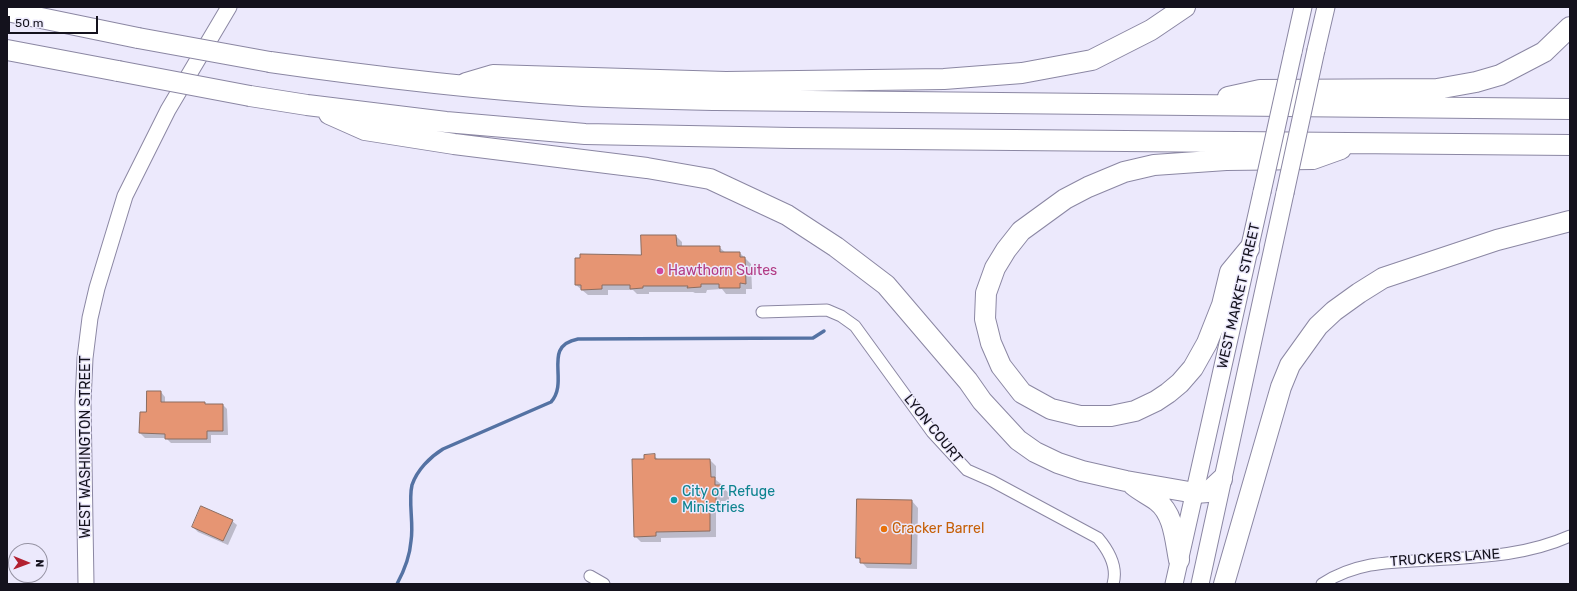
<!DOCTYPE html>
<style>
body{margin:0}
#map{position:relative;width:1577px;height:591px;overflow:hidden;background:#ece9fc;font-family:Rubik,sans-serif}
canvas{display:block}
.frame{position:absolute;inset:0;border:8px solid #14121d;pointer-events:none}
.north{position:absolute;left:8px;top:543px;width:40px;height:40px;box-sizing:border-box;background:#ece9fc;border:1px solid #9693a3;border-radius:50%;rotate:91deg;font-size:11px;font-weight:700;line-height:16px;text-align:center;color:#14121d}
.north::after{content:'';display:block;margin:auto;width:14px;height:18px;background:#b22030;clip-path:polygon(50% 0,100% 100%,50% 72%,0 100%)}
.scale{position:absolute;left:8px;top:16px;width:90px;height:18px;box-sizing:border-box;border:2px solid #14121d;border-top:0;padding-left:5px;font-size:12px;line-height:14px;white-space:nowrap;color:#14121d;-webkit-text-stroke:3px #ece9fc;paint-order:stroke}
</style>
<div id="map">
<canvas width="1577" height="591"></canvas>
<div class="frame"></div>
<div class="north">N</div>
<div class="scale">50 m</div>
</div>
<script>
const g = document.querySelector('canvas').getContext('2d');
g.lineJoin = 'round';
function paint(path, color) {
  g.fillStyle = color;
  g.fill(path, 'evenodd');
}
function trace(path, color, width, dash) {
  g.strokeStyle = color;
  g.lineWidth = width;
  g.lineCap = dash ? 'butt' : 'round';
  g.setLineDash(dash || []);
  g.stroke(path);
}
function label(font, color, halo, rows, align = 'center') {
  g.font = font + ' Rubik,sans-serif';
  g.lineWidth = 3;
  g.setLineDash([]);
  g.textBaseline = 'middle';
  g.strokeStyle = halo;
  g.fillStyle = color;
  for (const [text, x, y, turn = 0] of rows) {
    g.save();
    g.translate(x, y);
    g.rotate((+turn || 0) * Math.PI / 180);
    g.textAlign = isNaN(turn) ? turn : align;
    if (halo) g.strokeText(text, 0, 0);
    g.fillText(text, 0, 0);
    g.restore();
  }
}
paint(new Path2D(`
 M 676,236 L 682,242 L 682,247 L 719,247 L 726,253 L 740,253 L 751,264 L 752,289 L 746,289 L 746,294 L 726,294 L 722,289 L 707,290 L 706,293 L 695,293 L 693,292 L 649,292 L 649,294 L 637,294 L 633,290 L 608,290 L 608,295 L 588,295 L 576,285 L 642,256 Z
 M 161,392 L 165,397 L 165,403 L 204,403 L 206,405 L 223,405 L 227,409 L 228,435 L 211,435 L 211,443 L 171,443 L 166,438 L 145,438 L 140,433 L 141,413 L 146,413 Z
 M 654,456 L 659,460 L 710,460 L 716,466 L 716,480 L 721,484 L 721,486 L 729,493 L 729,501 L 721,501 L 721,512 L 716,511 L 716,537 L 661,538 L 661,542 L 641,542 L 635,536 L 645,460 Z
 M 912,501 L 918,508 L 917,569 L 867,568 L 857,557 Z
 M 232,521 L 237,525 L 228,545 L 198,532 L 193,527 Z`), '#0003');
trace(new Path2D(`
 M 397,584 C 404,571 410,555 411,541 C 414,523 408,502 412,485 C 417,470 430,457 443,449 L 551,402 C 570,381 541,346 578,339 L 813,338 L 824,331`), '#5472a3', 3.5);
const building = new Path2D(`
 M 641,235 L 676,235 L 677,246 L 720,246 L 720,252 L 740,252 L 740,257 L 745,257 L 746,284 L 740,283 L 740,288 L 719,288 L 719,284 L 701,284 L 701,287 L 687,288 L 688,286 L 643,286 L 643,288 L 630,289 L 630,285 L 602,285 L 602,289 L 581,290 L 581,285 L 575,285 L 575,258 L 580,258 L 580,254 L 641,255 Z
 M 147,391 L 161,391 L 161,402 L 205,402 L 205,404 L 223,404 L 223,431 L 207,431 L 207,439 L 165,439 L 165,434 L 139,433 L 140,412 L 146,412 Z
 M 655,454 L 655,459 L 710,459 L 711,477 L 715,477 L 715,485 L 723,485 L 723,495 L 716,495 L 716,506 L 710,506 L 710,531 L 656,532 L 656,536 L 634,537 L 632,459 L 644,459 L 644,455 Z
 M 857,499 L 912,500 L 911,564 L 860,563 L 860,558 L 856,558 Z
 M 201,506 L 233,520 L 223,541 L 192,527 Z`);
paint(building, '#e69573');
trace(building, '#8b6d61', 1);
const minor = new Path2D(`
 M 762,312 L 827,310 L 841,316 L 855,326 L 932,432 L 967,470 L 992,481 L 1098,538 C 1109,551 1118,567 1113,584
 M 590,576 L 604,584
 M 1322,584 C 1356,562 1390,562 1430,560 C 1478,557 1525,556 1570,536`);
const secondary = new Path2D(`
 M 86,584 L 83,402 L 85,358 L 90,318 L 97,288 L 125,196 L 168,110 L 229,7`);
const primary = new Path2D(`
 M 1316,50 L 1326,7
 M 1293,52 L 1303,7
 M 1174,584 L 1262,192
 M 1200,584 L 1285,193`);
const motorway = new Path2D(`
 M 7,11 L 138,38
 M 7,50 L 118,71
 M 270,62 C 374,77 478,89 583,96 C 627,98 672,99 716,100 L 1570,109
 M 466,83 L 493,75 L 726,82 L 944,79 L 1022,73 L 1092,60 L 1151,30 L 1185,7
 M 250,96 L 307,105 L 446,122 L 585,134 L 792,138 L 1570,145
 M 1228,97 L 1260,90 L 1437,89 L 1476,82 L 1500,75 L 1544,52 L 1570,27
 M 329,114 L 365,130 L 454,144 L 647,168 L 710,179 L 787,215 L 836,247 L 886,285 L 968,381 L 982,401 L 1018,440 L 1035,452 L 1058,463 L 1082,471 L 1126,481 L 1195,493 L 1208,492 L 1222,479
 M 1249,249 L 1230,272 L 1222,305 L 1207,343 L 1193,368 L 1180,383 L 1168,393 L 1156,401 L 1135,411 L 1111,416 L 1080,416 L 1051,409 L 1022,393 L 1001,366 L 991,343 L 985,319 L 986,293 L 995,268 L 1006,250 L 1021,231 L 1065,199 L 1088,187 L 1124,172 L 1154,165 L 1226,160 L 1313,159 L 1341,149
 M 1133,485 C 1140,491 1149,495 1157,501 C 1174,514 1175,540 1179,560
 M 1224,584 L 1281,387 L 1290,365 L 1318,326 L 1334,311 L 1359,293 L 1383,278 L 1497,240 L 1570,221`);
trace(minor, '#8b87a3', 13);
trace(secondary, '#8b87a3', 17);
trace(primary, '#8b87a3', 19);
trace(motorway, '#8b87a3', 22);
trace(minor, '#fff', 11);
trace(secondary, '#fff', 15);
trace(primary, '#fff', 17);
trace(motorway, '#fff', 20);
const primaryBridge = new Path2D(`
 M 1262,192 L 1293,52
 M 1285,193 L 1316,50`);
const motorwayBridge = new Path2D(`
 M 138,38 L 270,62
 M 118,71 L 250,96`);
trace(primaryBridge, '#8b87a3', 19, []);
trace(motorwayBridge, '#8b87a3', 22, []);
trace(primaryBridge, '#fff', 17);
trace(motorwayBridge, '#fff', 20);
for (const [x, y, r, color] of [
 [660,271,4,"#d1479c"],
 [674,500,4,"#0f9aa8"],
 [884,529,4,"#e8710a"]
]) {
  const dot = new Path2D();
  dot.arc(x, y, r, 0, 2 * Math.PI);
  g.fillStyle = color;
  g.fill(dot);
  trace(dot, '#ece9fc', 1.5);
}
label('14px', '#b23c85', '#ece9fc', [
 ["Hawthorn Suites",668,271]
], 'left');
label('14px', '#14121d', '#ece9fc', [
 ["WEST MARKET STREET",1239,296,-77],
 ["LYON COURT",933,429,51],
 ["WEST WASHINGTON STREET",86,447,-90],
 ["TRUCKERS LANE",1445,558,-4]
]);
label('14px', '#0d838f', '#ece9fc', [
 ["City of Refuge",682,492],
 ["Ministries",682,508]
], 'left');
label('14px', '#c56008', '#ece9fc', [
 ["Cracker Barrel",892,529]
], 'left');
</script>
